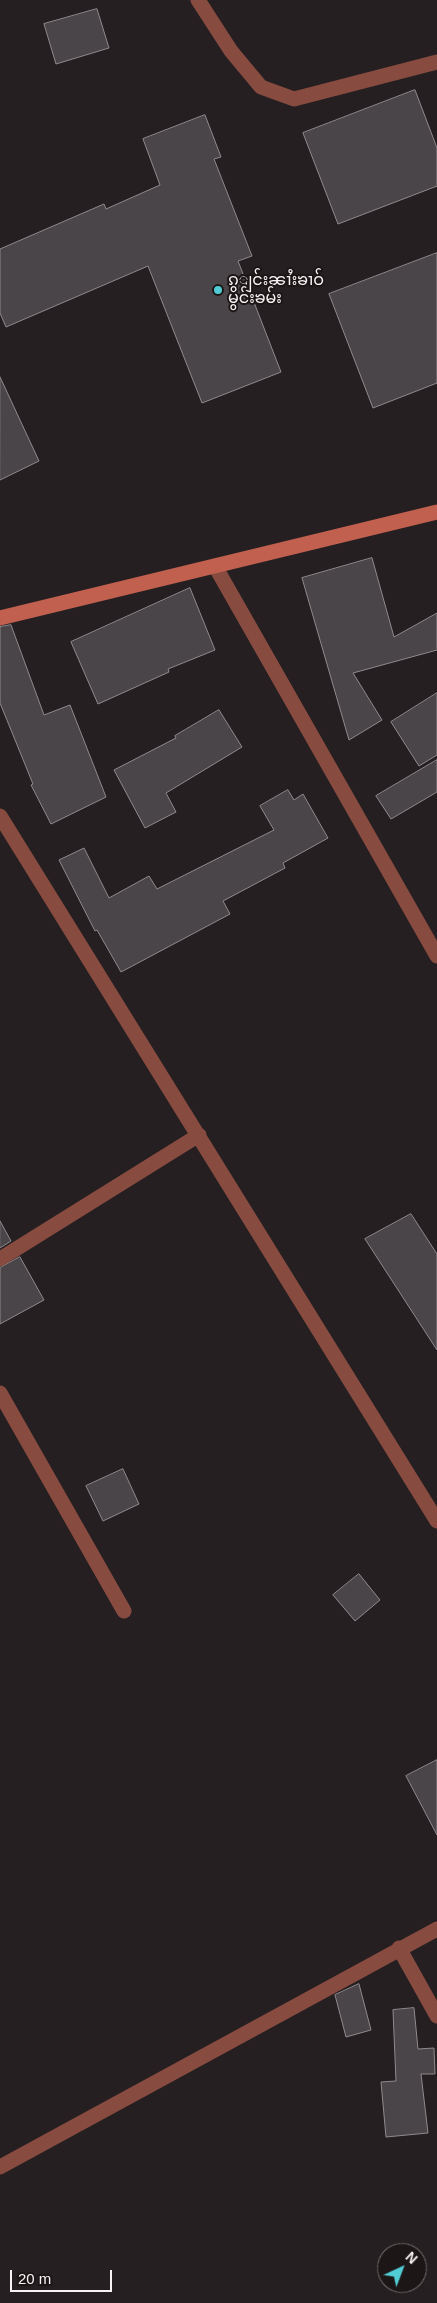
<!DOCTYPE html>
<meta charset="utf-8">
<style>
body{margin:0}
#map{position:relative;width:437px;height:2303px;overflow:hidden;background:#251f21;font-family:Arial,sans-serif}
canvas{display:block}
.north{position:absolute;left:377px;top:2243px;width:50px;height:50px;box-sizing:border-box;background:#1c1617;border:1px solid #746e6f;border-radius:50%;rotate:43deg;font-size:14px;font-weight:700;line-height:20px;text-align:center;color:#f7f3f4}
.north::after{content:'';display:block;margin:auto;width:18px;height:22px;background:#51ccd4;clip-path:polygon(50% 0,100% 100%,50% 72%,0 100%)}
.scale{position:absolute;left:10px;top:2270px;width:102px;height:22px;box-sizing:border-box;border:2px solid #f7f3f4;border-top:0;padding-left:6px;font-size:15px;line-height:18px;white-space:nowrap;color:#f7f3f4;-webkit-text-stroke:4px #1c1617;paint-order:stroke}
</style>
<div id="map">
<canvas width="437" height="2303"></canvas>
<div class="north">N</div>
<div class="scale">20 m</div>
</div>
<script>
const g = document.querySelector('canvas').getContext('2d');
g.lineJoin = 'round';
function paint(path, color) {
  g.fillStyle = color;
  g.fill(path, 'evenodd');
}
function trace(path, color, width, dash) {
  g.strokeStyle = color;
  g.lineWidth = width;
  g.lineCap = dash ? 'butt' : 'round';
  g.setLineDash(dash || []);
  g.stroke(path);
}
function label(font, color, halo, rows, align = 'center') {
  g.font = font + ' Arial,"Noto Sans Myanmar",sans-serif';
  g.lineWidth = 4;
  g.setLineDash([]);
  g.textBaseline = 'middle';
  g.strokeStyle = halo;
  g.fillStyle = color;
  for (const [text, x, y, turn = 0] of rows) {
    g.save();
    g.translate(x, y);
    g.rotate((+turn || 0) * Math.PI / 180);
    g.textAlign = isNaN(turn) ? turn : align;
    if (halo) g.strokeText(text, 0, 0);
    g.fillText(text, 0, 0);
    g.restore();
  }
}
const building = new Path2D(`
 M 97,9 L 109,48 L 56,64 L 44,24 Z
 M 415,90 L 437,148 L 437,186 L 338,224 L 303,133 Z
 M 205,115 L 221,157 L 214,159 L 252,256 L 238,261 L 281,372 L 202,403 L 148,266 L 6,327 L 0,313 L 0,249 L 104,204 L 106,209 L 160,185 L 143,139 Z
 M 437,253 L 437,383 L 373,408 L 329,294 Z
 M 0,377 L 39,461 L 0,480 Z
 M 372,558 L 394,637 L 437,613 L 437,650 L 353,673 L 382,720 L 349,740 L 302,578 Z
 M 190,588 L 215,650 L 168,669 L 169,672 L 98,704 L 71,642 Z
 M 11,625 L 44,715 L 70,705 L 106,797 L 51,824 L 31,785 L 33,784 L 0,703 L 0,627 Z
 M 437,693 L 437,755 L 419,766 L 391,722 Z
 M 219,710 L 242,747 L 166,793 L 176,812 L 145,828 L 114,770 L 176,738 L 175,736 Z
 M 437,760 L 437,792 L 391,819 L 376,796 Z
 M 288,790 L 294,800 L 303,794 L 328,838 L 283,863 L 285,868 L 223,901 L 230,914 L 121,972 L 97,930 L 95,931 L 59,860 L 84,848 L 109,898 L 149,876 L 157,889 L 274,830 L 260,806 Z
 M 411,1214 L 437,1254 L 437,1350 L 365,1239 Z
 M 0,1221 L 11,1241 L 0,1248 Z
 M 20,1257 L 44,1300 L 0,1324 L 0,1268 Z
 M 123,1469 L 139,1504 L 103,1521 L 86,1486 Z
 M 359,1574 L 380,1600 L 355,1621 L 333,1595 Z
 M 437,1760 L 437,1835 L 406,1776 Z
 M 359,1984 L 371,2030 L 346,2037 L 335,1995 Z
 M 414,2008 L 418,2049 L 434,2048 L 435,2074 L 421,2074 L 428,2133 L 386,2137 L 381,2082 L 396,2081 L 393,2010 Z`);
paint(building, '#4a4549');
trace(building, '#908a8f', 1);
trace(new Path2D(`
 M 198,0 L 231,51 L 261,87 L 294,99 L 437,62
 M 215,566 L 437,956
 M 0,816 L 437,1521
 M 0,1259 L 199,1135
 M 0,1393 L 124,1611
 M 399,1948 L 437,2016
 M 0,2167 L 437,1929`), '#884b40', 15);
trace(new Path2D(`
 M 0,618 L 437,512`), '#c1604f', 15);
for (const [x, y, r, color] of [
 [218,290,5,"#51ccd4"]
]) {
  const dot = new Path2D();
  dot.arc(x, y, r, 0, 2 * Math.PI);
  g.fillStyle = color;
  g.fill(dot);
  trace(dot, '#1c1617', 2);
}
label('16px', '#f7f3f4', '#1c1617', [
 ["ၵွျင်းၼၢႆးၶၢဝ်",228,281],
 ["မွင်းၶမ်း",228,299]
], 'left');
</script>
